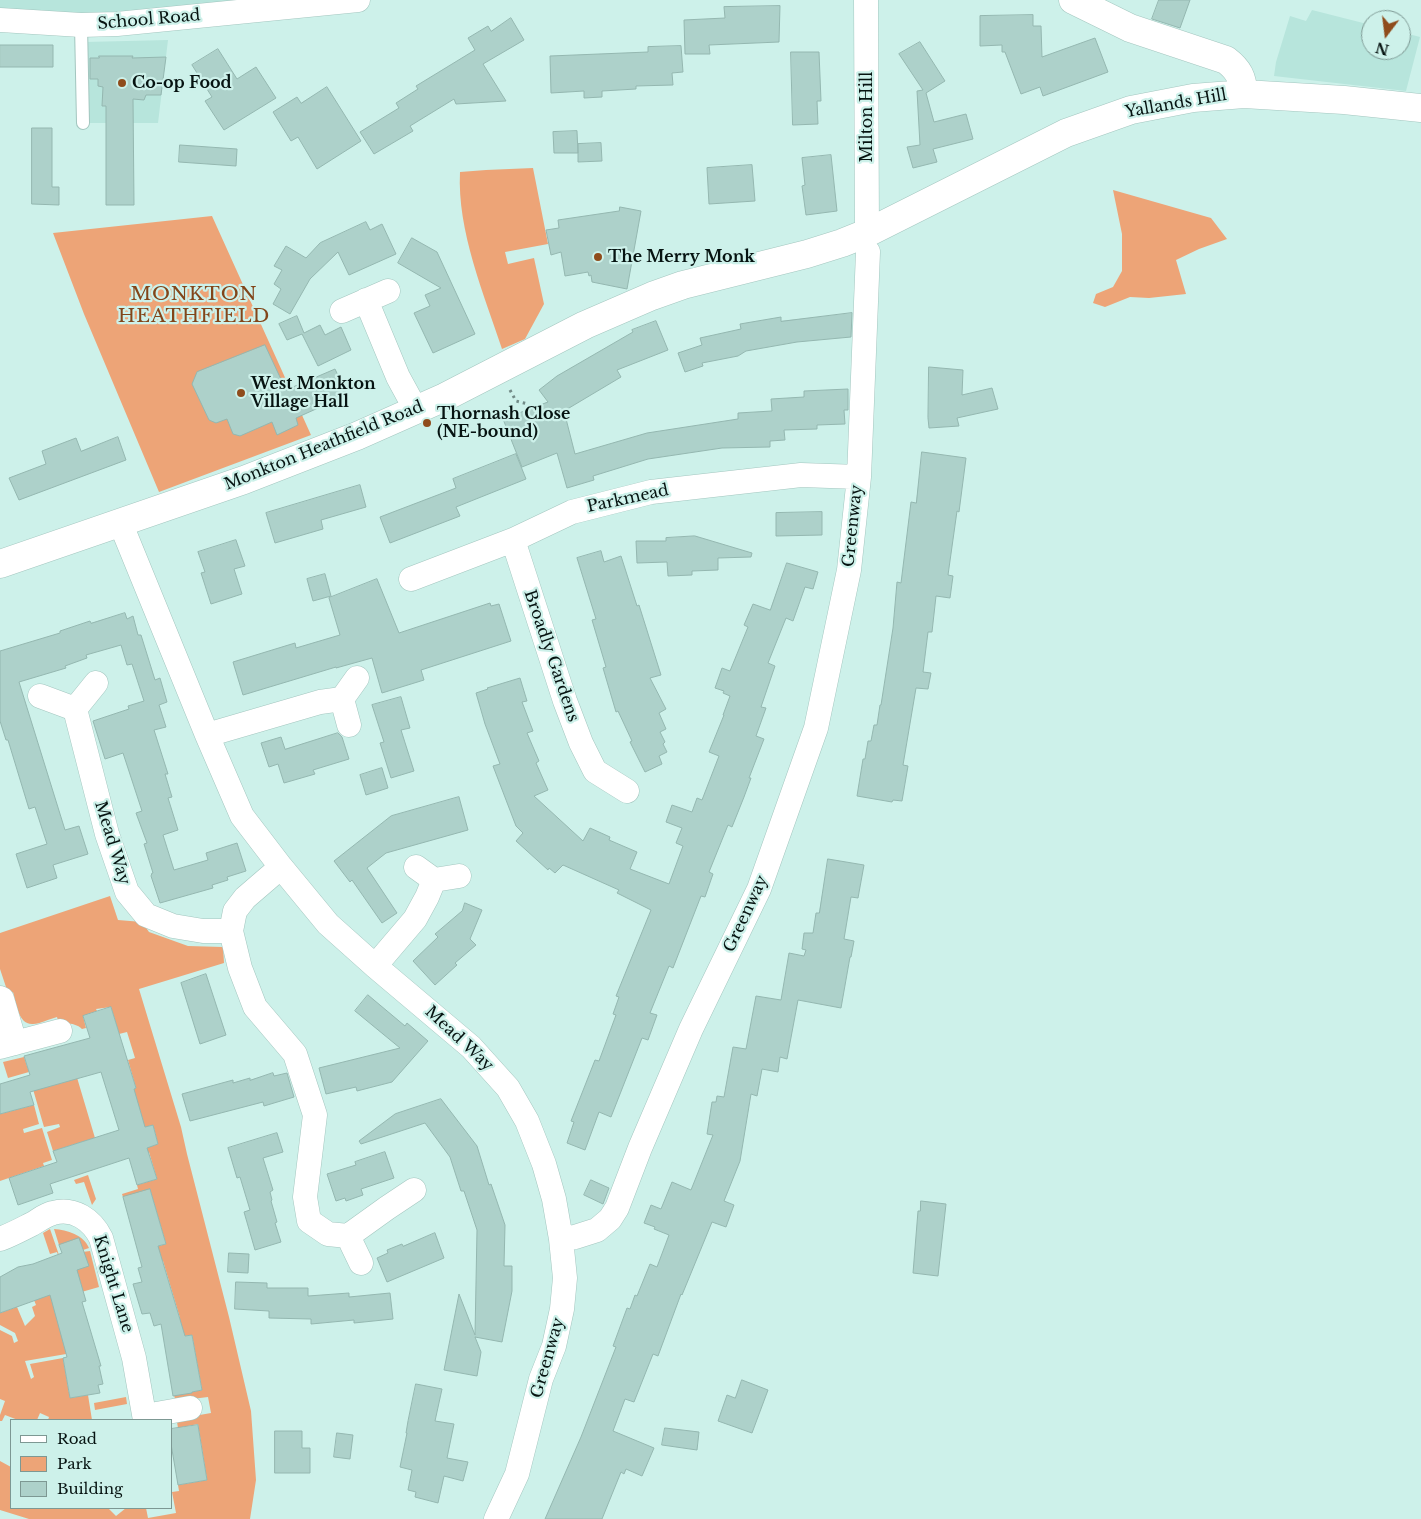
<!DOCTYPE html>
<style>
body{margin:0}
#map{position:relative;width:1421px;height:1519px;overflow:hidden;background:#cdf1ea;font-family:"Libre Baskerville",serif}
canvas{display:block}
.legend{position:absolute;left:10px;top:1419px;width:162px;height:90px;box-sizing:border-box;background:#cdf1ea;border:1px solid #7d9893;margin:0;padding:6px 9px;list-style:none;font-size:15px;color:#061311}
.legend li{display:flex;align-items:center;gap:10px;height:25px}
.legend b{width:25px;border:1px solid #7d9893}
.north{position:absolute;left:1361px;top:10px;width:50px;height:50px;box-sizing:border-box;background:#cdf1ea;border:1px solid #7d9893;border-radius:50%;rotate:195deg;font-size:14px;font-weight:700;line-height:20px;text-align:center;color:#061311}
.north::after{content:'';display:block;margin:auto;width:18px;height:22px;background:#8f4c1c;clip-path:polygon(50% 0,100% 100%,50% 72%,0 100%)}
</style>
<div id="map">
<canvas width="1421" height="1519"></canvas>
<ul class="legend">
<li><b style="height:6px;background:#fff"></b>Road</li>
<li><b style="height:14px;background:#eda477"></b>Park</li>
<li><b style="height:14px;background:#add1ca"></b>Building</li>
</ul>
<div class="north">N</div>
</div>
<script>
const g = document.querySelector('canvas').getContext('2d');
g.lineJoin = 'round';
function paint(path, color) {
  g.fillStyle = color;
  g.fill(path, 'evenodd');
}
function trace(path, color, width, dash) {
  g.strokeStyle = color;
  g.lineWidth = width;
  g.lineCap = dash ? 'butt' : 'round';
  g.setLineDash(dash || []);
  g.stroke(path);
}
function label(font, color, halo, rows, align = 'center') {
  g.font = font + ' "Libre Baskerville",serif';
  g.lineWidth = 4.5;
  g.setLineDash([]);
  g.textBaseline = 'middle';
  g.strokeStyle = halo;
  g.fillStyle = color;
  for (const [text, x, y, turn = 0] of rows) {
    g.save();
    g.translate(x, y);
    g.rotate((+turn || 0) * Math.PI / 180);
    g.textAlign = isNaN(turn) ? turn : align;
    if (halo) g.strokeText(text, 0, 0);
    g.fillText(text, 0, 0);
    g.restore();
  }
}
paint(new Path2D(`
 M 0,0 L 244,0 L 96,15 L 0,9 Z
 M 1312,10 L 1371,25 L 1371,50 L 1401,50 L 1401,32 L 1420,37 L 1406,91 L 1274,76 L 1276,62 L 1290,16 L 1306,21 Z
 M 168,40 L 158,123 L 89,123 L 85,42 Z`), '#b7e5dc');
paint(new Path2D(`
 M 533,168 L 548,244 L 505,252 L 508,264 L 534,258 L 544,304 L 525,339 L 502,349 C 484,294 457,231 460,172 L 486,170 Z
 M 1113,190 L 1211,218 L 1227,239 L 1199,249 L 1176,260 L 1186,294 L 1149,298 L 1130,297 L 1105,307 L 1093,303 L 1096,294 L 1113,287 L 1122,271 L 1122,234 Z
 M 212,216 L 311,435 L 159,492 L 84,314 L 53,233 Z
 M 110,896 L 118,920 L 142,922 L 149,932 L 188,946 L 223,947 L 224,963 L 139,989 L 181,1127 L 187,1154 L 229,1317 L 251,1411 L 256,1480 L 250,1519 L 29,1519 L 0,1510 L 0,1461 L 11,1467 L 11,1508 L 108,1508 L 116,1516 L 126,1508 L 146,1508 L 148,1518 L 176,1513 L 172,1492 L 179,1491 L 178,1485 L 207,1480 L 198,1424 L 178,1428 L 177,1422 L 195,1419 L 194,1416 L 211,1413 L 208,1397 L 192,1399 L 191,1396 L 175,1399 L 174,1395 L 202,1390 L 192,1335 L 163,1339 L 163,1336 L 174,1332 L 180,1318 L 163,1261 L 139,1256 L 138,1252 L 166,1244 L 150,1190 L 123,1197 L 122,1194 L 138,1189 L 137,1185 L 157,1179 L 149,1152 L 140,1154 L 139,1150 L 158,1144 L 153,1125 L 133,1130 L 109,1096 L 136,1088 L 128,1060 L 135,1058 L 127,1032 L 119,1034 L 111,1007 L 96,1009 L 97,1011 L 83,1016 L 86,1028 L 82,1029 C 76,1023 67,1023 59,1024 L 57,1017 C 49,1019 40,1024 33,1024 C 18,1025 16,1002 13,992 L 8,993 L 0,969 L 0,933 Z
 M 67,1044 L 95,1138 L 53,1151 L 47,1132 L 60,1127 L 59,1124 L 44,1127 L 30,1079 Z
 M 24,1057 L 29,1072 L 8,1078 L 3,1062 Z
 M 34,1105 L 39,1124 L 23,1129 L 24,1133 L 42,1128 L 52,1160 L 43,1163 L 44,1166 L 0,1181 L 0,1114 Z
 M 88,1175 L 96,1199 L 92,1205 L 84,1182 L 76,1184 L 74,1180 Z
 M 50,1229 L 59,1255 L 90,1251 L 99,1287 L 64,1297 L 78,1352 L 25,1361 L 31,1379 L 34,1377 L 30,1364 L 63,1358 L 70,1398 L 88,1395 L 92,1420 L 48,1420 L 49,1417 L 40,1413 L 37,1420 L 18,1420 L 5,1415 L 2,1421 L 0,1421 L 0,1415 L 5,1401 L 0,1399 L 0,1330 L 12,1336 L 14,1343 L 18,1341 L 15,1333 L 0,1325 L 0,1313 L 17,1307 L 25,1326 L 35,1316 L 32,1307 L 36,1305 L 32,1295 L 59,1258 L 57,1252 L 50,1254 L 43,1233 Z
 M 54,1229 C 67,1230 84,1235 89,1248 L 83,1250 L 59,1245 Z
 M 126,1397 L 127,1404 L 95,1410 L 94,1403 Z`), '#eda477');
const building = new Path2D(`
 M 1159,0 L 1190,0 L 1180,28 L 1152,19 Z
 M 780,6 L 779,42 L 709,45 L 710,54 L 685,54 L 684,20 L 725,18 L 724,7 Z
 M 1033,15 L 1033,26 L 1041,26 L 1042,57 L 1095,38 L 1108,72 L 1043,96 L 1040,87 L 1021,94 L 1005,52 L 1002,52 L 1002,45 L 980,46 L 980,16 Z
 M 511,18 L 524,40 L 483,64 L 506,101 L 456,104 L 454,99 L 410,126 L 413,131 L 374,154 L 360,132 L 399,108 L 396,103 L 418,89 L 416,86 L 475,50 L 468,38 L 488,26 L 491,31 Z
 M 920,42 L 945,81 L 926,93 L 934,122 L 966,114 L 973,139 L 933,149 L 937,162 L 913,168 L 907,147 L 920,145 L 917,91 L 923,90 L 899,54 Z
 M 0,45 L 53,45 L 53,67 L 0,67 Z
 M 681,46 L 683,72 L 672,73 L 673,85 L 636,86 L 636,89 L 602,91 L 602,97 L 584,98 L 584,91 L 551,93 L 550,56 L 648,52 L 648,47 Z
 M 218,49 L 237,79 L 256,67 L 276,98 L 224,130 L 205,101 L 212,97 L 192,65 Z
 M 791,52 L 819,52 L 821,101 L 817,101 L 818,124 L 793,125 Z
 M 99,56 L 133,56 L 132,58 L 166,57 L 161,95 L 146,95 L 144,100 L 133,99 L 134,205 L 106,205 L 106,106 L 102,106 L 103,87 L 98,86 L 98,79 L 90,79 L 90,58 L 99,58 Z
 M 327,87 L 361,141 L 317,169 L 298,137 L 291,141 L 273,112 L 297,97 L 301,103 Z
 M 32,128 L 52,128 L 52,187 L 59,187 L 59,205 L 32,204 Z
 M 577,131 L 578,153 L 554,153 L 553,132 Z
 M 601,143 L 602,161 L 578,162 L 578,144 Z
 M 180,145 L 237,149 L 236,166 L 179,162 Z
 M 831,155 L 837,211 L 806,215 L 802,186 L 805,185 L 802,158 Z
 M 752,165 L 755,201 L 709,204 L 707,168 Z
 M 620,207 L 641,211 L 627,289 L 592,282 L 591,275 L 589,276 L 588,272 L 565,276 L 561,252 L 551,255 L 546,230 L 559,228 L 558,220 L 619,211 Z
 M 366,222 L 370,230 L 382,224 L 396,254 L 349,275 L 338,252 L 310,279 L 290,314 L 273,304 L 281,289 L 274,284 L 282,270 L 274,266 L 286,246 L 306,258 L 320,243 Z
 M 412,238 L 437,252 L 475,334 L 433,353 L 414,313 L 430,306 L 425,295 L 441,288 L 398,263 Z
 M 852,313 L 851,337 L 797,342 L 746,351 L 738,356 L 702,363 L 703,366 L 685,372 L 678,353 L 702,345 L 700,338 L 741,329 L 740,324 L 781,317 L 781,321 Z
 M 297,316 L 304,333 L 320,325 L 325,335 L 341,327 L 351,350 L 318,366 L 302,334 L 287,340 L 279,324 Z
 M 656,321 L 668,350 L 617,370 L 621,377 L 564,411 L 575,454 L 647,433 L 738,419 L 738,413 L 772,411 L 771,399 L 804,397 L 804,391 L 848,389 L 848,410 L 844,410 L 845,424 L 817,425 L 817,429 L 784,430 L 785,440 L 770,441 L 770,447 L 722,448 L 648,459 L 593,476 L 594,480 L 567,488 L 557,453 L 522,467 L 503,419 L 548,402 L 539,390 L 557,376 L 633,332 L 632,330 Z
 M 265,345 L 286,390 L 335,369 L 347,395 L 296,418 L 298,425 L 277,435 L 272,422 L 240,436 L 233,434 L 227,419 L 216,423 L 209,420 L 192,384 L 197,372 Z
 M 929,367 L 963,370 L 962,395 L 992,388 L 998,409 L 957,418 L 959,426 L 929,428 L 928,418 Z
 M 118,437 L 126,460 L 19,500 L 9,478 L 46,464 L 42,451 L 76,438 L 81,451 Z
 M 922,452 L 966,458 L 959,512 L 957,511 L 948,575 L 953,576 L 950,598 L 936,596 L 932,632 L 928,632 L 923,672 L 931,673 L 928,689 L 916,688 L 903,765 L 908,766 L 902,801 L 893,800 L 892,802 L 857,796 L 863,759 L 865,759 L 868,741 L 871,741 L 874,725 L 877,725 L 880,705 L 881,705 L 893,628 L 897,582 L 901,583 L 911,502 L 916,503 Z
 M 516,454 L 526,479 L 456,507 L 460,516 L 390,543 L 380,517 L 456,488 L 453,479 Z
 M 360,485 L 366,507 L 321,520 L 323,529 L 275,543 L 266,513 Z
 M 822,512 L 822,535 L 776,536 L 776,513 Z
 M 695,536 L 752,553 L 751,557 L 718,558 L 718,570 L 692,571 L 692,575 L 668,576 L 667,562 L 637,563 L 636,541 L 666,541 L 666,538 Z
 M 236,540 L 245,566 L 234,569 L 242,594 L 211,604 L 201,573 L 205,572 L 198,552 Z
 M 601,551 L 604,562 L 621,556 L 637,606 L 639,605 L 661,675 L 650,678 L 666,709 L 659,713 L 666,729 L 660,732 L 665,742 L 663,744 L 667,752 L 659,756 L 662,764 L 645,772 L 630,742 L 632,741 L 618,711 L 616,712 L 603,668 L 606,667 L 592,620 L 596,619 L 577,558 Z
 M 787,563 L 818,572 L 813,589 L 805,587 L 793,621 L 786,618 L 768,663 L 775,666 L 761,707 L 766,708 L 756,736 L 764,739 L 749,778 L 751,778 L 744,797 L 732,827 L 728,825 L 709,872 L 713,874 L 705,897 L 701,896 L 673,968 L 669,966 L 650,1013 L 657,1015 L 648,1040 L 642,1038 L 611,1117 L 599,1112 L 585,1150 L 567,1143 L 574,1122 L 571,1121 L 595,1060 L 599,1061 L 616,1015 L 613,1014 L 619,997 L 616,996 L 651,910 L 617,893 L 619,890 L 563,865 L 555,873 L 549,868 L 548,870 L 516,841 L 523,833 L 516,826 L 493,766 L 500,764 L 485,724 L 476,693 L 488,689 L 487,688 L 520,678 L 527,701 L 522,702 L 533,731 L 527,733 L 539,761 L 536,763 L 548,790 L 534,796 L 583,841 L 590,828 L 610,837 L 609,840 L 637,852 L 630,869 L 669,884 L 683,846 L 676,843 L 682,828 L 666,822 L 672,805 L 692,812 L 697,798 L 702,800 L 719,756 L 709,752 L 724,715 L 723,715 L 730,696 L 723,693 L 724,691 L 715,688 L 722,668 L 730,671 L 748,627 L 744,625 L 753,604 L 770,610 Z
 M 325,574 L 331,596 L 313,601 L 307,579 Z
 M 377,579 L 399,633 L 490,603 L 491,606 L 499,604 L 511,641 L 421,670 L 424,680 L 382,693 L 372,658 L 336,668 L 336,667 L 243,695 L 233,662 L 295,643 L 296,648 L 340,635 L 329,598 Z
 M 125,613 L 127,619 L 133,616 L 138,635 L 141,635 L 155,680 L 160,678 L 167,702 L 159,705 L 166,727 L 154,730 L 168,774 L 165,774 L 172,797 L 168,798 L 178,830 L 163,835 L 174,870 L 208,860 L 206,853 L 237,843 L 246,871 L 227,877 L 228,880 L 212,885 L 213,888 L 160,903 L 151,876 L 152,873 L 153,873 L 144,844 L 147,843 L 136,813 L 142,811 L 123,753 L 105,759 L 93,721 L 129,709 L 128,706 L 144,701 L 132,664 L 127,665 L 121,645 L 86,655 L 87,658 L 65,666 L 66,668 L 19,682 L 65,830 L 79,826 L 88,854 L 53,865 L 57,878 L 27,888 L 16,854 L 47,844 L 35,807 L 29,809 L 8,740 L 6,740 L 0,721 L 0,651 L 60,633 L 60,631 L 90,621 L 91,623 Z
 M 401,697 L 410,728 L 401,730 L 414,771 L 391,778 L 380,743 L 384,742 L 372,705 Z
 M 338,733 L 342,737 L 349,759 L 313,770 L 315,774 L 284,783 L 278,764 L 269,767 L 261,743 L 281,737 L 285,749 Z
 M 382,768 L 388,788 L 366,795 L 360,775 Z
 M 459,797 L 468,830 L 386,853 L 367,868 L 397,913 L 382,923 L 352,880 L 350,882 L 334,861 L 391,816 Z
 M 828,859 L 864,865 L 858,898 L 851,897 L 844,939 L 854,941 L 851,957 L 850,957 L 841,1008 L 798,1000 L 787,1059 L 780,1057 L 778,1072 L 762,1069 L 757,1096 L 751,1094 L 740,1161 L 724,1201 L 734,1205 L 726,1227 L 712,1222 L 682,1295 L 681,1294 L 658,1356 L 653,1354 L 634,1402 L 625,1399 L 613,1431 L 654,1448 L 642,1476 L 626,1469 L 624,1474 L 621,1472 L 602,1519 L 545,1519 L 581,1437 L 616,1347 L 613,1346 L 627,1308 L 630,1309 L 635,1295 L 637,1296 L 650,1264 L 657,1267 L 669,1235 L 654,1229 L 655,1227 L 644,1223 L 651,1205 L 661,1209 L 672,1182 L 691,1190 L 713,1135 L 707,1134 L 712,1102 L 716,1102 L 717,1096 L 724,1097 L 733,1047 L 746,1049 L 756,996 L 781,1000 L 789,953 L 804,956 L 806,950 L 802,949 L 804,933 L 813,933 L 816,913 L 819,913 Z
 M 465,903 L 482,910 L 470,939 L 476,945 L 455,963 L 457,965 L 435,985 L 413,961 L 438,937 L 435,934 L 462,911 Z
 M 206,974 L 226,1035 L 200,1044 L 181,983 Z
 M 368,995 L 405,1026 L 407,1023 L 428,1041 L 392,1082 L 357,1091 L 356,1087 L 326,1094 L 319,1068 L 400,1048 L 355,1011 Z
 M 111,1007 L 136,1088 L 134,1089 L 145,1127 L 153,1125 L 158,1144 L 147,1148 L 157,1179 L 137,1185 L 129,1158 L 50,1184 L 53,1193 L 18,1205 L 9,1178 L 57,1162 L 53,1151 L 119,1130 L 101,1072 L 30,1092 L 34,1105 L 0,1114 L 0,1084 L 30,1075 L 24,1056 L 90,1038 L 83,1016 Z
 M 273,1073 L 274,1076 L 287,1073 L 294,1097 L 264,1106 L 263,1102 L 190,1121 L 182,1094 L 233,1080 L 233,1083 L 250,1078 L 250,1080 Z
 M 441,1099 L 477,1146 L 489,1185 L 491,1184 L 505,1225 L 504,1266 L 512,1266 L 512,1291 L 502,1342 L 475,1337 L 481,1352 L 477,1376 L 444,1370 L 459,1294 L 475,1335 L 477,1230 L 464,1191 L 461,1191 L 450,1157 L 425,1123 L 361,1144 L 359,1141 L 395,1114 Z
 M 277,1133 L 283,1152 L 263,1158 L 273,1190 L 270,1192 L 272,1200 L 271,1201 L 277,1222 L 275,1223 L 281,1242 L 255,1250 L 244,1212 L 250,1210 L 240,1177 L 237,1178 L 228,1148 Z
 M 385,1152 L 394,1178 L 361,1189 L 363,1195 L 346,1201 L 345,1198 L 336,1201 L 327,1174 L 356,1165 L 355,1162 Z
 M 591,1180 L 609,1188 L 603,1204 L 584,1195 Z
 M 150,1189 L 166,1244 L 158,1246 L 185,1336 L 192,1335 L 202,1390 L 192,1392 L 192,1393 L 173,1396 L 161,1324 L 154,1326 L 150,1313 L 142,1314 L 133,1284 L 142,1282 L 138,1268 L 142,1267 L 123,1197 Z
 M 921,1201 L 946,1204 L 938,1276 L 913,1273 L 918,1211 L 920,1211 Z
 M 435,1233 L 444,1258 L 387,1282 L 377,1258 L 388,1253 L 387,1250 L 402,1244 L 403,1246 Z
 M 79,1238 L 89,1266 L 77,1270 L 86,1301 L 82,1302 L 101,1366 L 99,1366 L 103,1384 L 98,1385 L 100,1393 L 70,1398 L 63,1358 L 67,1357 L 50,1295 L 0,1313 L 0,1277 L 18,1267 L 33,1264 L 62,1253 L 59,1245 Z
 M 229,1253 L 249,1254 L 248,1273 L 228,1272 Z
 M 236,1282 L 267,1283 L 267,1288 L 308,1288 L 308,1296 L 349,1293 L 349,1297 L 390,1293 L 393,1319 L 354,1323 L 354,1320 L 311,1324 L 311,1319 L 269,1318 L 269,1311 L 235,1309 Z
 M 742,1380 L 768,1390 L 752,1433 L 718,1421 L 727,1395 L 735,1398 Z
 M 416,1384 L 442,1389 L 435,1421 L 454,1424 L 447,1458 L 468,1462 L 463,1481 L 444,1476 L 438,1503 L 415,1497 L 416,1492 L 408,1490 L 412,1470 L 400,1467 L 407,1433 L 406,1433 L 408,1421 Z
 M 198,1425 L 207,1480 L 178,1485 L 171,1444 L 171,1429 Z
 M 665,1428 L 699,1432 L 697,1450 L 662,1445 Z
 M 275,1431 L 302,1431 L 302,1448 L 310,1448 L 310,1473 L 275,1473 Z
 M 337,1433 L 353,1435 L 350,1459 L 334,1457 Z`);
paint(building, '#add1ca');
trace(building, '#94b7b0', 1);
const service = new Path2D(`
 M 81,25 L 83,123`);
const minor = new Path2D(`
 M 866,0 L 867,233
 M 0,20 L 81,25 L 117,24 L 358,0
 M 366,300 L 398,377 L 416,410
 M 342,311 L 388,291
 M 120,522 L 207,735 L 242,816 L 281,867 L 328,924 L 375,966 L 471,1047 L 508,1088 L 527,1121 L 544,1164 L 554,1199 L 561,1239
 M 513,540 L 565,701 L 581,743 L 595,771 L 627,791
 M 411,579 L 513,540 L 572,512 L 651,492 L 801,475 L 859,477
 M 40,696 L 75,709 L 96,683
 M 75,709 L 107,834 L 127,892 L 146,915 L 173,926 L 203,931 L 231,931
 M 349,725 L 342,699 L 357,678
 M 207,735 L 320,702 L 342,699
 M 281,867 L 245,898 L 235,911 L 231,931 L 240,968 L 255,1007 L 295,1054 L 315,1115 L 305,1197 L 309,1221 L 328,1234 L 348,1236 L 387,1208 L 414,1190
 M 416,867 L 434,880 L 459,876
 M 375,966 L 415,919 L 427,897 L 434,880
 M 0,998 L 2,999 L 15,1043
 M 0,1047 L 60,1031
 M 348,1236 L 361,1263
 M 0,1239 C 11,1235 22,1229 32,1224 C 39,1220 45,1215 53,1213 C 74,1207 92,1220 101,1238 L 134,1358 L 145,1420
 M 145,1416 L 190,1408
 M 496,1519 L 517,1474 L 541,1379 L 554,1346 L 562,1309 L 565,1278 L 561,1239 L 575,1237 L 597,1230 L 610,1219 L 617,1208 L 640,1148 L 691,1029 L 759,889 L 816,728 L 849,570 L 859,477 L 868,252`);
const tertiary = new Path2D(`
 M 1073,0 L 1130,28 L 1226,60 C 1239,70 1242,77 1244,94
 M 0,564 L 244,480 L 357,436 L 445,397 L 585,325 L 652,296 L 683,285 L 807,254 L 842,243 L 867,233 L 1066,133 L 1131,110 L 1193,98 L 1244,94 L 1344,100 L 1421,108`);
trace(service, '#a3c6bf', 14);
trace(minor, '#a3c6bf', 25);
trace(tertiary, '#a3c6bf', 29);
trace(new Path2D(`
 M 510,390 L 516,401 L 528,404`), '#728b87', 3, [2.5, 4]);
trace(service, '#fff', 12);
trace(minor, '#fff', 24);
trace(tertiary, '#fff', 28);
for (const [x, y, r, color] of [
 [122,83,5,"#8f4c1c"],
 [598,257,5,"#8f4c1c"],
 [241,393,5,"#8f4c1c"],
 [427,423,5,"#8f4c1c"]
]) {
  const dot = new Path2D();
  dot.arc(x, y, r, 0, 2 * Math.PI);
  g.fillStyle = color;
  g.fill(dot);
  trace(dot, '#cdf1ea', 2);
}
label('16px', '#061311', '#cdf1ea', [
 ["School Road",149,20,-5],
 ["Yallands Hill",1176,104,-10],
 ["Milton Hill",867,117,-90],
 ["Monkton Heathfield Road",324,446,-22],
 ["Parkmead",628,499,-12],
 ["Greenway",853,526,-84],
 ["Broadly Gardens",551,656,71],
 ["Mead Way",112,843,73],
 ["Greenway",746,914,-65],
 ["Mead Way",459,1039,43],
 ["Knight Lane",113,1284,73],
 ["Greenway",548,1358,-74]
]);
label('bold 16px', '#061311', '#cdf1ea', [
 ["Co-op Food",132,83],
 ["The Merry Monk",608,257],
 ["West Monkton",251,384],
 ["Village Hall",251,402],
 ["Thornash Close",437,414],
 ["(NE-bound)",437,432]
], 'left');
g.letterSpacing = '1px';
label('19px', '#824519', '#cdf1ea', [
 ["MONKTON",194,295],
 ["HEATHFIELD",194,317]
]);
g.letterSpacing = '0px';
</script>
